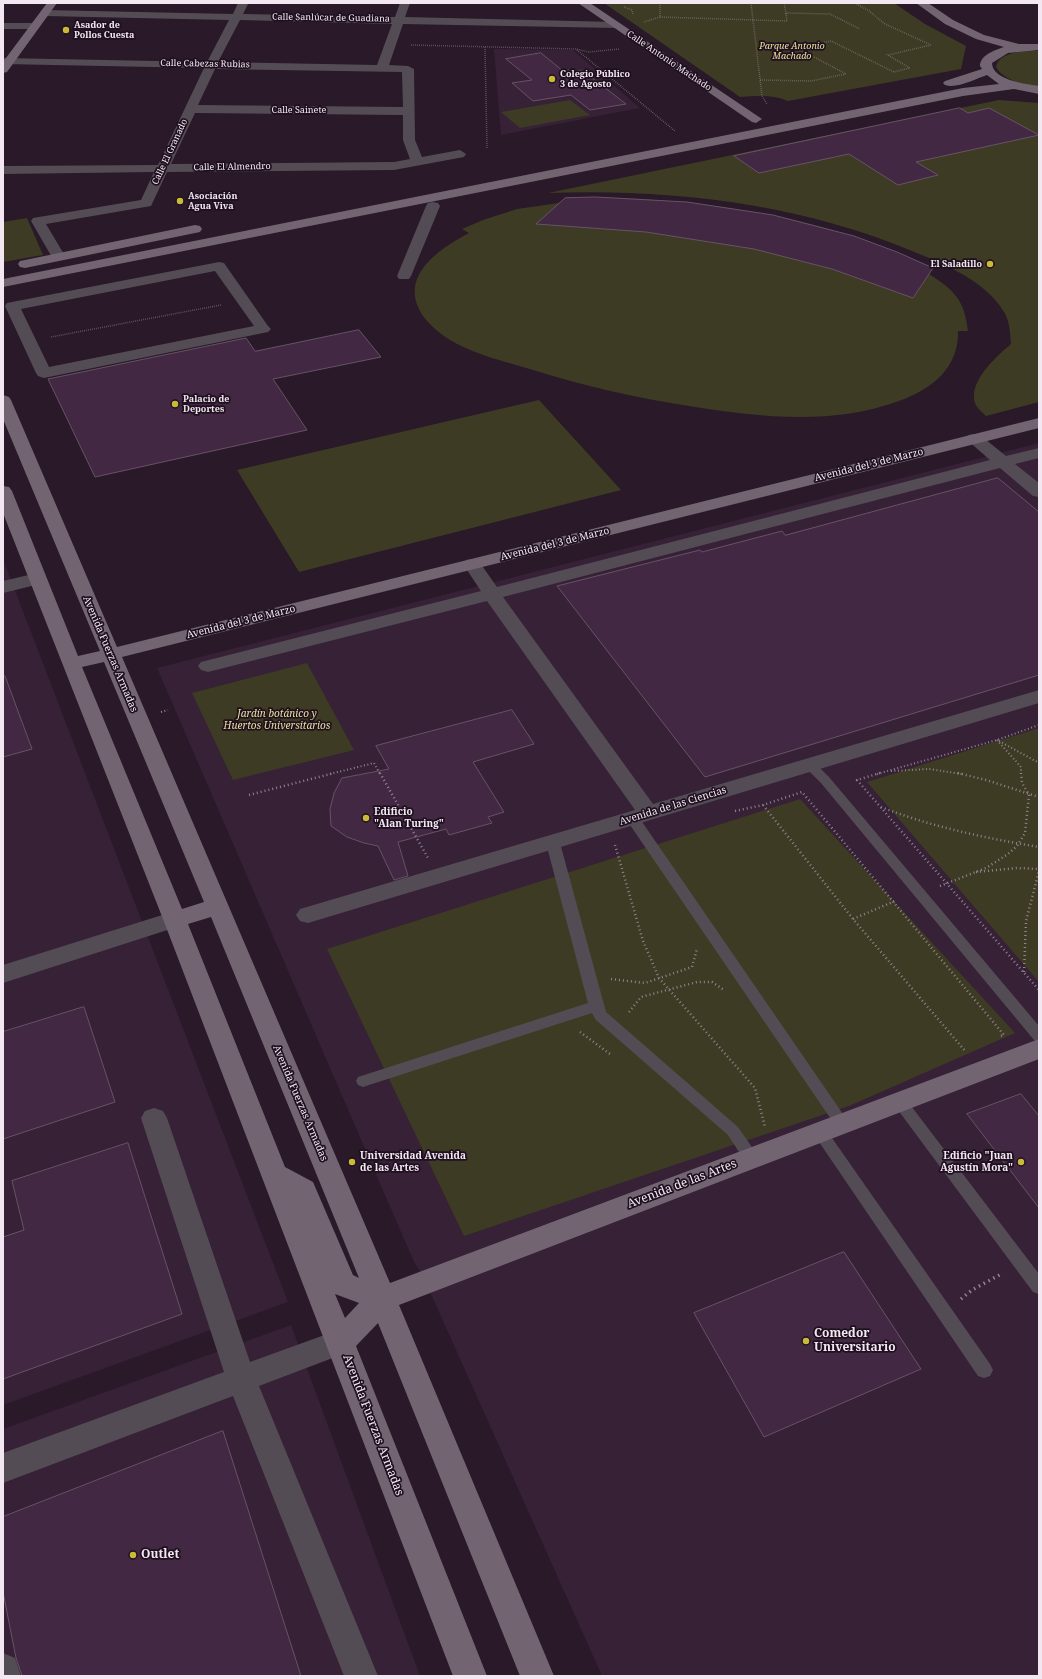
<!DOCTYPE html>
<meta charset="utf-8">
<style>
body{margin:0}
#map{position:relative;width:1042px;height:1679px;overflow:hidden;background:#291929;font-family:"Noto Serif",serif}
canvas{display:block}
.frame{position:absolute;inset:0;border:4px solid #f3e8f2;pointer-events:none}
</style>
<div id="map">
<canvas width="1042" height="1679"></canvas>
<div class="frame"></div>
</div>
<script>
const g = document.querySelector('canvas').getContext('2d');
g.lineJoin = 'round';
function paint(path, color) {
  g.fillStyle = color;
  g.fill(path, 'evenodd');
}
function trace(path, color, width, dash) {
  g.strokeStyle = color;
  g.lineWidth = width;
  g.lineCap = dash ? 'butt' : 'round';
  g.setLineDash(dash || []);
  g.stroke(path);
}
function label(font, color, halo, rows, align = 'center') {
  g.font = font + ' "Noto Serif",serif';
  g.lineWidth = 3.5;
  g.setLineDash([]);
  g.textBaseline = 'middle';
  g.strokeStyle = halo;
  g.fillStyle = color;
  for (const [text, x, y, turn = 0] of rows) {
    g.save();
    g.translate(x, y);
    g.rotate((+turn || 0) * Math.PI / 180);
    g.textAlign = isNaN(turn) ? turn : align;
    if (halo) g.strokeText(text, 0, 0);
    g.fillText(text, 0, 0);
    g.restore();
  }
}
paint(new Path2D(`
 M 494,49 L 573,50 L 640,108 L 501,135 Z
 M 1039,443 L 1039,1676 L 602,1676 L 422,1274 L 414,1262 L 157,668 Z
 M 3,559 L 288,1302 L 3,1405 Z
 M 291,1325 L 420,1676 L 3,1676 L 3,1429 Z`), '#362136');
paint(new Path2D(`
 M 604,3 L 894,3 L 925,24 L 966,46 L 961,69 L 788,101 C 772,94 756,96 740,97 Z
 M 1039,51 L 1039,87 C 1024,84 1004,81 996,67 C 999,51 1026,51 1039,51 Z
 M 570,100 L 590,115 L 520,128 L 501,112 Z
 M 999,100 L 1039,103 L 1039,402 L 986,416 C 981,411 974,406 974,398 C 972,378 998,355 1011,344 C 1010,333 1010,322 1004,312 C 986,281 944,264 912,251 C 796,203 673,189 548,193 Z
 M 596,197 C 715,201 823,216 932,268 L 929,274 C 955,291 964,299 968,331 L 958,331 C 959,368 932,389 899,401 C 831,426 759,417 689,406 C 636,398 584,386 533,370 C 498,359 454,351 428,322 C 393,281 435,251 469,233 L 462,229 L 483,220 L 517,209 L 559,203 L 565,198 Z
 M 27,218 L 43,255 L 3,262 L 3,222 Z
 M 539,400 L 621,490 L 299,572 L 237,470 Z
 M 307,663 L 354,750 L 233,780 L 192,693 Z
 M 1039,728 L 1039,982 L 867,782 Z
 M 800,799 L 1015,1033 L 849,1106 L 464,1236 L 327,949 Z`), '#3e3b24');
const building = new Path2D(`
 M 541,53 L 563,71 L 569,70 L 571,72 L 582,70 L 626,104 L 590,110 L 571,95 L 533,101 L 512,83 L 532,80 L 506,59 Z
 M 960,108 L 968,113 L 989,108 L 1039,135 L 916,162 L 938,175 L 898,185 L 849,154 L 759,173 L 734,156 Z
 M 596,197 L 687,202 L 773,215 L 854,236 L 897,252 L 933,268 L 913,298 L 832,269 L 754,249 L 646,232 L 536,224 L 565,198 Z
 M 359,330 L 381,357 L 273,379 L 307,430 L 95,477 L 48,379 L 246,338 L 255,351 Z
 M 998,478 L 1039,512 L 1039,675 L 705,777 L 557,586 L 700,550 L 702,552 L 782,531 L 785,535 Z
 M 5,676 L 32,749 L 3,757 L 3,677 Z
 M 512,710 L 534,744 L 473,762 L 504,812 L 488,817 L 492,823 L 449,835 L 446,829 L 398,842 L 408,876 L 394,880 L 378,846 L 364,843 L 347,837 L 331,826 L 330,809 L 334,793 L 342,778 L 389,769 L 376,746 Z
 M 84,1007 L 115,1102 L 3,1139 L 3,1032 Z
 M 1021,1094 L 1039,1116 L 1039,1208 L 967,1114 Z
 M 128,1143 L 182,1314 L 3,1379 L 3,1237 L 24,1230 L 12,1181 Z
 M 844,1252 L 921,1369 L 764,1437 L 694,1313 Z
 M 223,1431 L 301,1676 L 22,1676 L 16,1658 L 3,1592 L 3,1517 Z`);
paint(building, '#432843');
trace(building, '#665365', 1);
trace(new Path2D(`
 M 751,3 L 762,96 L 767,104
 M 784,3 L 786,13 L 830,14 L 860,29
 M 855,3 L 869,11 L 885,24 L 931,45 L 888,55
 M 624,7 L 632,10 L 633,15
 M 660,17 L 787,21 L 786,13
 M 644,22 L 660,17 L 660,3
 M 411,45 L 576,49 L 589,52 L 619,49
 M 485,47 L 487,148
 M 577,50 L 675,131
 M 760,80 L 811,81 L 846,74 L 797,48 L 831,41 L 894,72 L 910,68 L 886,54
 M 51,337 L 221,305`), '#918491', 1.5, [0.5, 1.5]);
trace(new Path2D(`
 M 161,712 L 168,710
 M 997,740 L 1021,767 L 1021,774
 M 999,741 L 1039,763
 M 891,771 L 929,769 L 962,774
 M 330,774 L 374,763 L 380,774
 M 877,774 L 997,740 L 1039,725`), '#918491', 2, [1, 2.5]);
trace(new Path2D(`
 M 380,773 L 428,858
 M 880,773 L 857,780 L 1039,990
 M 958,773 L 986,780 L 1039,797
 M 249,795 L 334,773
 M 763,805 L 853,919 L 966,1052
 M 881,807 C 932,827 985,838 1039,847
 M 735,811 L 763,805 L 802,792 L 1004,1035 L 1001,1036
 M 615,845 L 643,941 L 659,978 L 755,1088 L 765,1127
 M 976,872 L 1017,868 L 1039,869
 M 940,886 L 986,868 L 1008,854 L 1017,846 L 1025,833 L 1029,795 L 1022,783 L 1021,773
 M 853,919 L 895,901
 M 1024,972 L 1026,921 L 1039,871
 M 611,979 L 645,983 L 692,967 L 697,949
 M 629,1012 L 641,997 L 697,982 L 712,982 L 724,990
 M 580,1032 L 610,1054`), '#918491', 2.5, [1, 3]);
trace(new Path2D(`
 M 961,1299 L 972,1290 L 1003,1273`), '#918491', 3.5, [1.5, 4]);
paint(new Path2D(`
 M 810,761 L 814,762 L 829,777 L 1039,1026 L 1039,1042 L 1034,1040 L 821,783 L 806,768 L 804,765 L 806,762 Z
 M 633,815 L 638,816 L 847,1120 L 850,1124 L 847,1128 L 842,1130 L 837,1128 L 628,822 L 627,819 L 628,816 Z
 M 553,838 L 558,840 L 560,843 L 606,1012 L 738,1127 L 756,1153 L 759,1158 L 756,1163 L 751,1164 L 746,1163 L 728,1135 L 596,1020 L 592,1013 L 363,1087 L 358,1085 L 356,1081 L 358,1077 L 588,1003 L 546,843 L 548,840 Z
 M 900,1096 L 905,1098 L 1039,1274 L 1039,1294 L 1033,1292 L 895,1106 L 892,1102 L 895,1098 Z
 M 820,1126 L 825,1128 L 990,1364 L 993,1370 L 990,1376 L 984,1378 L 978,1376 L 815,1136 L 812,1132 L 815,1128 Z`), '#544c54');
paint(new Path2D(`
 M 238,3 L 248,4 L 243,14 L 395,17 L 400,3 L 410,3 L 405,17 L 616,22 L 621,25 L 616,28 L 403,24 L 389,65 L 408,66 L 414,69 L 415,140 L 422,157 L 460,150 L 466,154 L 464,157 L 394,170 L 167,172 L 151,206 L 46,224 L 65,256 L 63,259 L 53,259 L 31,221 L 33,218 L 141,200 L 154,172 L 3,174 L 3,166 L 158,165 L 204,68 L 3,64 L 3,58 L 207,62 L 229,20 L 45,16 L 40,13 L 45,10 L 233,14 ZM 240,20 L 392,24 L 377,65 L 218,62 ZM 215,69 L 402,72 L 403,107 L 198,105 ZM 195,113 L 403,115 L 403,140 L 410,159 L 394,162 L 171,164 Z
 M 3,23 L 35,23 L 40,26 L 35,29 L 3,29 Z
 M 433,202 L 438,203 L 440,206 L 411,276 L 409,279 L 399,279 L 397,276 L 426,206 L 428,203 Z
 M 219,262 L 224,263 L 268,326 L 271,329 L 268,332 L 44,378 L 38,376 L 36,373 L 5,306 L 7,303 L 12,302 ZM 215,271 L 254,326 L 49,367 L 21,309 Z
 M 974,434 L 980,435 L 1006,456 L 1039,448 L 1039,458 L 1015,464 L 1039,483 L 1039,497 L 1033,496 L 1000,468 L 503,597 L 653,804 L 1039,690 L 1039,703 L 308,923 L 300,921 L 296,915 L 300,909 L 635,810 L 487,601 L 208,672 L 201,670 L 198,666 L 201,662 L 481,591 L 463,564 L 466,560 L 472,559 L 478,560 L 497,587 L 990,460 L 966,439 L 968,435 Z
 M 37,573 L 44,575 L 46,579 L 44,583 L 3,593 L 3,581 Z
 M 175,911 L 183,913 L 187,919 L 183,925 L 3,983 L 3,965 Z
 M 154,1108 L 163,1111 L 167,1118 L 250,1362 L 341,1329 L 351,1333 L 355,1342 L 351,1351 L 259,1386 L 378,1676 L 344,1676 L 233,1396 L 3,1483 L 3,1453 L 224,1372 L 141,1118 L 145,1111 Z
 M 3,1653 L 15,1658 L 21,1676 L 3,1676 Z`), '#544c54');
paint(new Path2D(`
 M 47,3 L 57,3 L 7,72 L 3,73 L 3,62 Z
 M 578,3 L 590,3 L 762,119 L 756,123 L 752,122 Z
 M 916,3 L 928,3 L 953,20 L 984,35 L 1019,44 L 1039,44 L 1039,50 L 1008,53 L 992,63 C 992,80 1026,84 1039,86 L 1039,94 L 1014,89 L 963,96 L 3,287 L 3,279 L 963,88 L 999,84 L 987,75 C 975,79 957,89 945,85 L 943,83 L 945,81 L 982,69 L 980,66 C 980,55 995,50 1004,47 L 976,39 L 945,24 Z
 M 195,225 L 200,226 L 202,229 L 200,232 L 25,268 L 20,267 L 18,264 L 20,261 L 25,260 Z
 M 3,395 L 9,397 L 11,400 L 117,647 L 1039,418 L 1039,428 L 122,657 L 390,1283 L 1039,1039 L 1039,1059 L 399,1305 L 554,1676 L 520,1676 L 378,1323 L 356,1346 L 487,1676 L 453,1676 L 163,919 L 3,513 L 3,486 L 9,487 L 12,491 L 78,656 L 100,651 L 3,419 ZM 104,662 L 204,902 L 182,909 L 82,667 ZM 211,917 L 359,1278 L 353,1275 L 313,1182 L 285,1167 L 188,924 ZM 335,1294 L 359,1303 L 345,1318 Z`), '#726571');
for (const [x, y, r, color] of [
 [66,30,4,"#caba3a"],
 [552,79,4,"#caba3a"],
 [180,201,4,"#caba3a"],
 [990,264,4,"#caba3a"],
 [175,404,4,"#caba3a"],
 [366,818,4,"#caba3a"],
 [352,1162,4,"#caba3a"],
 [1021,1162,4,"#caba3a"],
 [806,1341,4,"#caba3a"],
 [133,1555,4,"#caba3a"]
]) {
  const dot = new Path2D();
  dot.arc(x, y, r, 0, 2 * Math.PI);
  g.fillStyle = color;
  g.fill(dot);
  trace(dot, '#1f101f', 1.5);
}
label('9px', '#f3e8f2', '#1f101f', [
 ["Calle Sanlúcar de Guadiana",331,18,1],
 ["Calle Antonio Machado",669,61,34],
 ["Calle Cabezas Rubias",205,64,1],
 ["Calle Sainete",299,110],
 ["Calle El Granado",170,152,-65],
 ["Calle El Almendro",232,167,-1]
]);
label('bold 9px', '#f3e8f2', '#1f101f', [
 ["Asador de",74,25],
 ["Pollos Cuesta",74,35],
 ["Colegio Público",560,74],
 ["3 de Agosto",560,84],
 ["Asociación",188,196],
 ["Agua Viva",188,206],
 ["El Saladillo",982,264,"right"],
 ["Palacio de",183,399],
 ["Deportes",183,409]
], 'left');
label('italic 9px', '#e9e09a', '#1f101f', [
 ["Parque Antonio",792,46],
 ["Machado",792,56]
]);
label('10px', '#f3e8f2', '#1f101f', [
 ["Avenida del 3 de Marzo",869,465,-14],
 ["Avenida del 3 de Marzo",555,544,-14],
 ["Avenida del 3 de Marzo",241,622,-14],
 ["Avenida Fuerzas Armadas",110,654,67],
 ["Avenida de las Ciencias",673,806,-17],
 ["Avenida Fuerzas Armadas",300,1103,67]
]);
label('italic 10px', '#e9e09a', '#1f101f', [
 ["Jardín botánico y",277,714],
 ["Huertos Universitarios",277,726]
]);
label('bold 10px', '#f3e8f2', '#1f101f', [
 ["Edificio",374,812],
 ["\"Alan Turing\"",374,824],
 ["Universidad Avenida",360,1156],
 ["de las Artes",360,1168],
 ["Edificio \"Juan",1013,1156,"right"],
 ["Agustín Mora\"",1013,1168,"right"]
], 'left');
label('12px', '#f3e8f2', '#1f101f', [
 ["Avenida de las Artes",682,1184,-21],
 ["Avenida Fuerzas Armadas",373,1425,69]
]);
label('bold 12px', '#f3e8f2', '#1f101f', [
 ["Comedor",814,1334],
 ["Universitario",814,1348],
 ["Outlet",141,1555]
], 'left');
</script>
